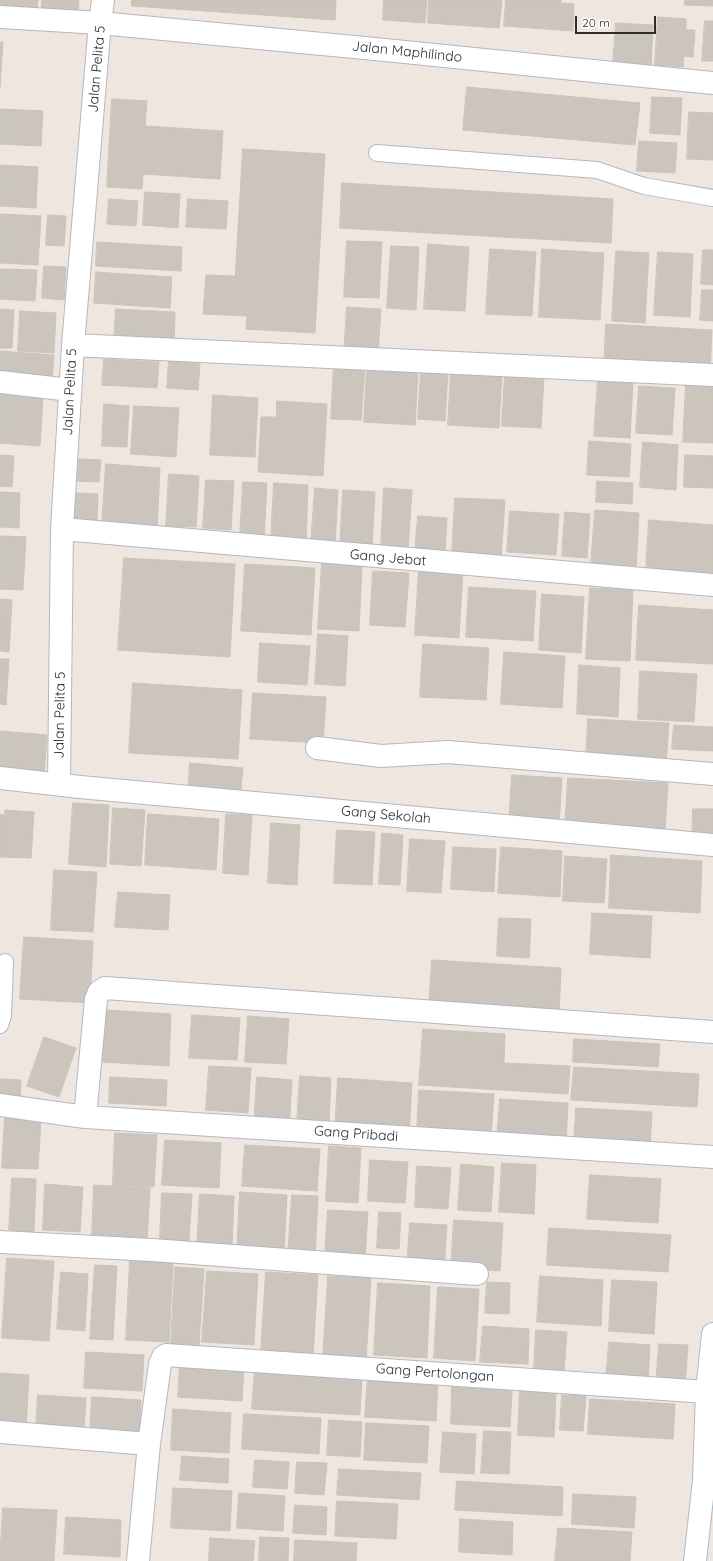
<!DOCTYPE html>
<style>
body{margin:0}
#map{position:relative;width:713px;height:1561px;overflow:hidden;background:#efe7df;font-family:Quicksand,sans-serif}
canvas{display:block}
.scale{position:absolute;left:575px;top:16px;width:81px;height:18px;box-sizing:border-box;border:2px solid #2d2d2d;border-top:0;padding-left:5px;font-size:12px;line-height:14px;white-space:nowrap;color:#2d2d2d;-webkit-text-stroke:3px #fff;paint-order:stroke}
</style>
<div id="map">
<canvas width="713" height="1561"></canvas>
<div class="scale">20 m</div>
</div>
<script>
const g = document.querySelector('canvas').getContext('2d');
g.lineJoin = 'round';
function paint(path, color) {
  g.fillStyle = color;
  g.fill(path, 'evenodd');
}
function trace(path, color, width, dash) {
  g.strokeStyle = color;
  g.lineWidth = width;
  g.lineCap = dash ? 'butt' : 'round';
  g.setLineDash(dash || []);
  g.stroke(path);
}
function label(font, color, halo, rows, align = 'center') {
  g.font = font + ' Quicksand,sans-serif';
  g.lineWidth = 3;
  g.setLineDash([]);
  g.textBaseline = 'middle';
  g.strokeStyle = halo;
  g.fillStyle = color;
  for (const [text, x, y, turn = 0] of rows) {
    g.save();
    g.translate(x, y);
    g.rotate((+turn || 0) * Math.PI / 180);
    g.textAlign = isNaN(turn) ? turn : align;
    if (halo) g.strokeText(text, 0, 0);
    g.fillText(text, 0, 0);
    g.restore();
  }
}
const building = new Path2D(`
 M 0,0 L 38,0 L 37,10 L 0,8 Z
 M 42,0 L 79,0 L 78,14 L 42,13 Z
 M 132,0 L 336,0 L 335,20 L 132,6 Z
 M 384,0 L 427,0 L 425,23 L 383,20 Z
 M 429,0 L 502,0 L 499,28 L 428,23 Z
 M 506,0 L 561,0 L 561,3 L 574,4 L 573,31 L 504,26 Z
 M 685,0 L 713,0 L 713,6 L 685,5 Z
 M 658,17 L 686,19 L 686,30 L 695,30 L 693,57 L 684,56 L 683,67 L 655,65 Z
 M 705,21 L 713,21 L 713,61 L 702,61 Z
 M 616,23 L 653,25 L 651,67 L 613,64 Z
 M 0,42 L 3,42 L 0,87 Z
 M 467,87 L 640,103 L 635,145 L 463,130 Z
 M 652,97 L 682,98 L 680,135 L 650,133 Z
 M 112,99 L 147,101 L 145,126 L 223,131 L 220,179 L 143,174 L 142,189 L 107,187 Z
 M 0,109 L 43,111 L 41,146 L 0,144 Z
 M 689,112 L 713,113 L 713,160 L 687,159 Z
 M 639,141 L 677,143 L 675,173 L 637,171 Z
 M 243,149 L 325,154 L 315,333 L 246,329 L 247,316 L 203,314 L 206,275 L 235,276 Z
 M 0,165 L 38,167 L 36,208 L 0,206 Z
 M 342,183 L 613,199 L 611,243 L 340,228 Z
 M 145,192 L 180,194 L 178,228 L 143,225 Z
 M 109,199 L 138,201 L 136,226 L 107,224 Z
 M 188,199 L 228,201 L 226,229 L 186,227 Z
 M 0,214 L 41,216 L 38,265 L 0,263 Z
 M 48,215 L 66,216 L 64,246 L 46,245 Z
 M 347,241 L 382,242 L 379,298 L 344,297 Z
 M 97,242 L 182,247 L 181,271 L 96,266 Z
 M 428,244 L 469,247 L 465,311 L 424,309 Z
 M 391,246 L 419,247 L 416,310 L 387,308 Z
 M 490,249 L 536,252 L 532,316 L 486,314 Z
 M 542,249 L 604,253 L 600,320 L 539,317 Z
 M 703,250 L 713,250 L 713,285 L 701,284 Z
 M 616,251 L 649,253 L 645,323 L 612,321 Z
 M 658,252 L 693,254 L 690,317 L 654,315 Z
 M 44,266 L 66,267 L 64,300 L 42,298 Z
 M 0,269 L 37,270 L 35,301 L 0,299 Z
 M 96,272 L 172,277 L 170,308 L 94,303 Z
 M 702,290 L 713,290 L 713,321 L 700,320 Z
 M 347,307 L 381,309 L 378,355 L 344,353 Z
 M 0,309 L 14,310 L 12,348 L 0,348 Z
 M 116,309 L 175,312 L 174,346 L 114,342 Z
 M 20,311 L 56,313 L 54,353 L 18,351 Z
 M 606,324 L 712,330 L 710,374 L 604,368 Z
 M 0,351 L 54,355 L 52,382 L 0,379 Z
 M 104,359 L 159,362 L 157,388 L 102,385 Z
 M 169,361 L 200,364 L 198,390 L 167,388 Z
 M 334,364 L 365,366 L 361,420 L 331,419 Z
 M 367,366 L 418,370 L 415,425 L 364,422 Z
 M 421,370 L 448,371 L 445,421 L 418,419 Z
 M 451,370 L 502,373 L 499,428 L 448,425 Z
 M 505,374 L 544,376 L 541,428 L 502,426 Z
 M 598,380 L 633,382 L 630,438 L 594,436 Z
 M 686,384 L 713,385 L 713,443 L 683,442 Z
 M 639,386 L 675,388 L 672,435 L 636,433 Z
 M 0,392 L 43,395 L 40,446 L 0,443 Z
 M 213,395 L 258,398 L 255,457 L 210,455 Z
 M 277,401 L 327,404 L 323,476 L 258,472 L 261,417 L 276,417 Z
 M 104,404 L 129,406 L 127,447 L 102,446 Z
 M 134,406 L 179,408 L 176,457 L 131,454 Z
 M 589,441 L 631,444 L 629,477 L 587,475 Z
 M 643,442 L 678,445 L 676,490 L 640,487 Z
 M 0,455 L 14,456 L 12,487 L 0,486 Z
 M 685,455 L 713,456 L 713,488 L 684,487 Z
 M 79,459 L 101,460 L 99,482 L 77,481 Z
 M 106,464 L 160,468 L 157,530 L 102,526 Z
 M 169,474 L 199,476 L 196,527 L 166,526 Z
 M 206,480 L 234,481 L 231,530 L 203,528 Z
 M 597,481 L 633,483 L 632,504 L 596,502 Z
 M 243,482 L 267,483 L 264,539 L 240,537 Z
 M 274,483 L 308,485 L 306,542 L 271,540 Z
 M 315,488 L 338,490 L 335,545 L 311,544 Z
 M 384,488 L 412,490 L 408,550 L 381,548 Z
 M 343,490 L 375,492 L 372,550 L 340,549 Z
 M 0,492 L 20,493 L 19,528 L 0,527 Z
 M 75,493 L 98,494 L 97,524 L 75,523 Z
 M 455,498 L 505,500 L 501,559 L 452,556 Z
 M 595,510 L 639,513 L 636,569 L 591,566 Z
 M 510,511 L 559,514 L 556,555 L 507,552 Z
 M 565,512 L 590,514 L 587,558 L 562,556 Z
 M 418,516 L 447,518 L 445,555 L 415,553 Z
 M 649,520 L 713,525 L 713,575 L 646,571 Z
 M 0,536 L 26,537 L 23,590 L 0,589 Z
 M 124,558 L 235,564 L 230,657 L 118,650 Z
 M 322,563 L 362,566 L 359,631 L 318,629 Z
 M 245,564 L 315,568 L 311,635 L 241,631 Z
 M 419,569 L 463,571 L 459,638 L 415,635 Z
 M 373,571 L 409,573 L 405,627 L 370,625 Z
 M 469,587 L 536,591 L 533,641 L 466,637 Z
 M 590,588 L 633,590 L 630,661 L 586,659 Z
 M 542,594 L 584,597 L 581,653 L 539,650 Z
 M 0,599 L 12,600 L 9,652 L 0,651 Z
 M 639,605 L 713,610 L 713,664 L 636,660 Z
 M 318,634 L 348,636 L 345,686 L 315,684 Z
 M 260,643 L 310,646 L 307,685 L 258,682 Z
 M 423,644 L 489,648 L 486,700 L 420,697 Z
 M 504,652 L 565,656 L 562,708 L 501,704 Z
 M 0,659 L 9,659 L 6,705 L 0,704 Z
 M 579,665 L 620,668 L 618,717 L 577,714 Z
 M 640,671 L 697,674 L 694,722 L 638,719 Z
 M 133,683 L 242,690 L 238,759 L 129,753 Z
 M 253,693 L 326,697 L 323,743 L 250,739 Z
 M 588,719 L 669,723 L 666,766 L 586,761 Z
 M 674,725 L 713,727 L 713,751 L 672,749 Z
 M 0,731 L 47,735 L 44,775 L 0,771 Z
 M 190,763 L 243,768 L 240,798 L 188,793 Z
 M 512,775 L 562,778 L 559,826 L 509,823 Z
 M 568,778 L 668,783 L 665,830 L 565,829 Z
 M 73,803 L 109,805 L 106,867 L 69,864 Z
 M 113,808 L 145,810 L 141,866 L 110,864 Z
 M 693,809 L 713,809 L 713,843 L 692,842 Z
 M 5,810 L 34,812 L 31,858 L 0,857 L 0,814 L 5,815 Z
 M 148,814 L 219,819 L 216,870 L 145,865 Z
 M 226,814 L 252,815 L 248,875 L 223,873 Z
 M 271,823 L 300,825 L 297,885 L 268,883 Z
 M 337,830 L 375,832 L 372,885 L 334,883 Z
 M 382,833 L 403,835 L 400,885 L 379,884 Z
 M 410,839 L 445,841 L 441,893 L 407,891 Z
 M 453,847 L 496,849 L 494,892 L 451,889 Z
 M 501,847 L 562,851 L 560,897 L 498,893 Z
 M 611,855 L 702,861 L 700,913 L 609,908 Z
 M 565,856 L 607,859 L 604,903 L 563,901 Z
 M 54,870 L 97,872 L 93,932 L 51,930 Z
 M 118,892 L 170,895 L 168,930 L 115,927 Z
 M 592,913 L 652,916 L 650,958 L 590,954 Z
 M 499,918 L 531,919 L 529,958 L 497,956 Z
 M 24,937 L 93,941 L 90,1003 L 20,999 Z
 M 432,960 L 561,968 L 559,1015 L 429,1007 Z
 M 106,1010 L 171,1014 L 169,1066 L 103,1062 Z
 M 192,1015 L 240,1018 L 237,1060 L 189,1058 Z
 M 248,1016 L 289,1019 L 286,1064 L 245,1062 Z
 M 423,1029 L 505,1034 L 504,1063 L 570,1066 L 568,1094 L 419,1085 Z
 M 44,1037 L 76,1048 L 59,1097 L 27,1086 Z
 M 574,1039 L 660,1044 L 658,1067 L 573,1062 Z
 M 209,1066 L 251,1068 L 248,1113 L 206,1110 Z
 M 574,1067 L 699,1074 L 697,1107 L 571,1100 Z
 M 300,1076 L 331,1078 L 329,1124 L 297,1122 Z
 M 110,1077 L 167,1080 L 166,1106 L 109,1103 Z
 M 257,1077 L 292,1080 L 289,1130 L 254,1127 Z
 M 338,1078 L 412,1083 L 409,1135 L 335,1131 Z
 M 0,1079 L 21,1080 L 20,1102 L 0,1101 Z
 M 419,1090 L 494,1094 L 491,1137 L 417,1132 Z
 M 500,1099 L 568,1103 L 566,1143 L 497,1139 Z
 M 576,1108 L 652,1112 L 650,1148 L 574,1144 Z
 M 5,1118 L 41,1120 L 38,1169 L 2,1168 Z
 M 115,1133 L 157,1135 L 154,1187 L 113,1185 Z
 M 165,1140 L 221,1143 L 219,1188 L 162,1185 Z
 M 245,1145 L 320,1149 L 317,1191 L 242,1186 Z
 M 329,1146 L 361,1148 L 358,1203 L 326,1201 Z
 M 370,1160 L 408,1162 L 405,1203 L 368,1201 Z
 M 502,1163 L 536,1165 L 534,1214 L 499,1212 Z
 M 461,1164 L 494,1167 L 491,1212 L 458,1210 Z
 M 417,1166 L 451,1168 L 448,1209 L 415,1207 Z
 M 590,1175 L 661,1179 L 658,1223 L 587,1219 Z
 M 12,1178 L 36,1179 L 34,1232 L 9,1230 Z
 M 45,1184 L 83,1187 L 80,1232 L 43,1230 Z
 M 94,1185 L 150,1188 L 147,1241 L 92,1238 Z
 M 240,1192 L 287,1195 L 284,1252 L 237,1249 Z
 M 162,1193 L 192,1194 L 189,1241 L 160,1239 Z
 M 200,1194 L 234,1196 L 232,1248 L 197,1246 Z
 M 292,1195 L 318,1196 L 315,1257 L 288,1256 Z
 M 328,1210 L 368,1212 L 365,1258 L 325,1255 Z
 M 379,1212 L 401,1213 L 399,1249 L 377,1248 Z
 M 454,1220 L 503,1223 L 500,1271 L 451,1268 Z
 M 410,1223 L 447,1225 L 444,1269 L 407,1267 Z
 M 549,1228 L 671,1235 L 668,1272 L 547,1265 Z
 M 7,1258 L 54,1261 L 49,1341 L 2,1338 Z
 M 130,1261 L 173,1263 L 169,1342 L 126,1340 Z
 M 95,1265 L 117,1266 L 113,1340 L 90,1339 Z
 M 175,1267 L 204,1269 L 199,1345 L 171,1343 Z
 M 207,1271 L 258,1274 L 254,1345 L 202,1342 Z
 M 61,1272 L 88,1274 L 85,1331 L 57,1329 Z
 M 266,1272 L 318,1275 L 313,1355 L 261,1352 Z
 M 328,1276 L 371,1278 L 366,1361 L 323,1358 Z
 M 540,1276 L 603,1280 L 601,1326 L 537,1322 Z
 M 612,1280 L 657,1282 L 654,1334 L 609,1331 Z
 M 487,1282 L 510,1283 L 509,1314 L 485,1313 Z
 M 378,1283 L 430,1286 L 427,1358 L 374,1355 Z
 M 438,1287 L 479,1289 L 475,1361 L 434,1358 Z
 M 483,1326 L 529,1329 L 528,1364 L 480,1362 Z
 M 536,1330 L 567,1332 L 564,1372 L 534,1370 Z
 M 609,1342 L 650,1345 L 648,1383 L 606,1381 Z
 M 659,1344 L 688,1345 L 685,1386 L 656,1385 Z
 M 86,1352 L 144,1355 L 142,1391 L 84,1388 Z
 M 180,1364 L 244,1368 L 242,1401 L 178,1397 Z
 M 255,1367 L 362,1373 L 360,1415 L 252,1409 Z
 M 0,1373 L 29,1375 L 26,1431 L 0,1430 Z
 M 368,1376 L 438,1379 L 436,1421 L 365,1417 Z
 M 452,1387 L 512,1391 L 510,1427 L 451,1424 Z
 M 520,1390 L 556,1392 L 554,1437 L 518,1435 Z
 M 38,1395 L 86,1398 L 84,1430 L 36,1428 Z
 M 562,1395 L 586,1396 L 583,1431 L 560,1430 Z
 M 92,1397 L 141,1400 L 139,1436 L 90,1433 Z
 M 590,1399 L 675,1404 L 673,1439 L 588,1434 Z
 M 173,1409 L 231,1413 L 229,1453 L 171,1450 Z
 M 244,1414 L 321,1418 L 319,1454 L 242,1449 Z
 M 329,1420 L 362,1422 L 360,1457 L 327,1455 Z
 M 366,1423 L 429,1426 L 427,1463 L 364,1460 Z
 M 484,1431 L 511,1432 L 509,1474 L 481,1473 Z
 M 443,1432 L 476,1434 L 474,1474 L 440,1472 Z
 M 182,1456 L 229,1459 L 228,1483 L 180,1480 Z
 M 255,1460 L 289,1462 L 287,1489 L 253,1487 Z
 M 297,1462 L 327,1463 L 324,1495 L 295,1493 Z
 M 339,1469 L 421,1473 L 419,1500 L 337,1495 Z
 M 457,1481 L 563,1487 L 562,1516 L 455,1510 Z
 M 173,1488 L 232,1491 L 230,1531 L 171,1528 Z
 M 239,1493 L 285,1496 L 283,1531 L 237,1528 Z
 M 573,1494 L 636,1497 L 634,1528 L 572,1524 Z
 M 337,1501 L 398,1504 L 396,1539 L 335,1536 Z
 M 295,1505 L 327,1507 L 326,1535 L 293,1533 Z
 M 3,1508 L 57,1510 L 54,1561 L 0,1561 Z
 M 66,1517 L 121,1520 L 120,1557 L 64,1554 Z
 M 460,1519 L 513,1522 L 512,1555 L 459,1552 Z
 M 558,1528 L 632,1532 L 630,1561 L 555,1561 Z
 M 260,1537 L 289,1538 L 288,1561 L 259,1561 Z
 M 210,1538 L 255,1541 L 253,1561 L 209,1561 Z
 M 295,1540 L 357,1543 L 356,1561 L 294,1561 Z`);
paint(building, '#cbc5be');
trace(building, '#cbc3b8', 1);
const service = new Path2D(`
 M 377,153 L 597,170 L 644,186 L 713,198
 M 0,1025 L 3,1016 L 5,962`);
const minor = new Path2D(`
 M 0,17 L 100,23 L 73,345 L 62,529 L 59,784
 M 73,345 L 713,375
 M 0,382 L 70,390
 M 62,529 L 713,585
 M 317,748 L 381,756 L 448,752 L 713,774
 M 0,778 L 80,787 L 713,845
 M 0,1105 L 85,1117 L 713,1157
 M 85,1117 L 96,999 L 99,992 L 105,988 L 713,1032
 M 0,1242 L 152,1250 L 477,1274
 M 0,1432 L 149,1444
 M 138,1561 L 149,1444 L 160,1364 L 163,1357 L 166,1355 L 707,1392`);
const tertiary = new Path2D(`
 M 103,0 L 100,23 L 375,49 L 713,83
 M 695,1561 L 704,1480 L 707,1392 L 713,1334`);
trace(service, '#b3b7c1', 18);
trace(minor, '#b3b7c1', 24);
trace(tertiary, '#b3b7c1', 24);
trace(service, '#fff', 16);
trace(minor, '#fff', 22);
trace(tertiary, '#fff', 22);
label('14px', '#2d2d2d', '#fff', [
 ["Jalan Maphilindo",407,52,6],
 ["Jalan Pelita 5",97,69,-85],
 ["Jalan Pelita 5",70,392,-87],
 ["Gang Jebat",388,558,5],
 ["Jalan Pelita 5",60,715,-89],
 ["Gang Sekolah",386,815,5],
 ["Gang Pribadi",356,1134,4],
 ["Gang Pertolongan",435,1373,4]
]);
</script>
